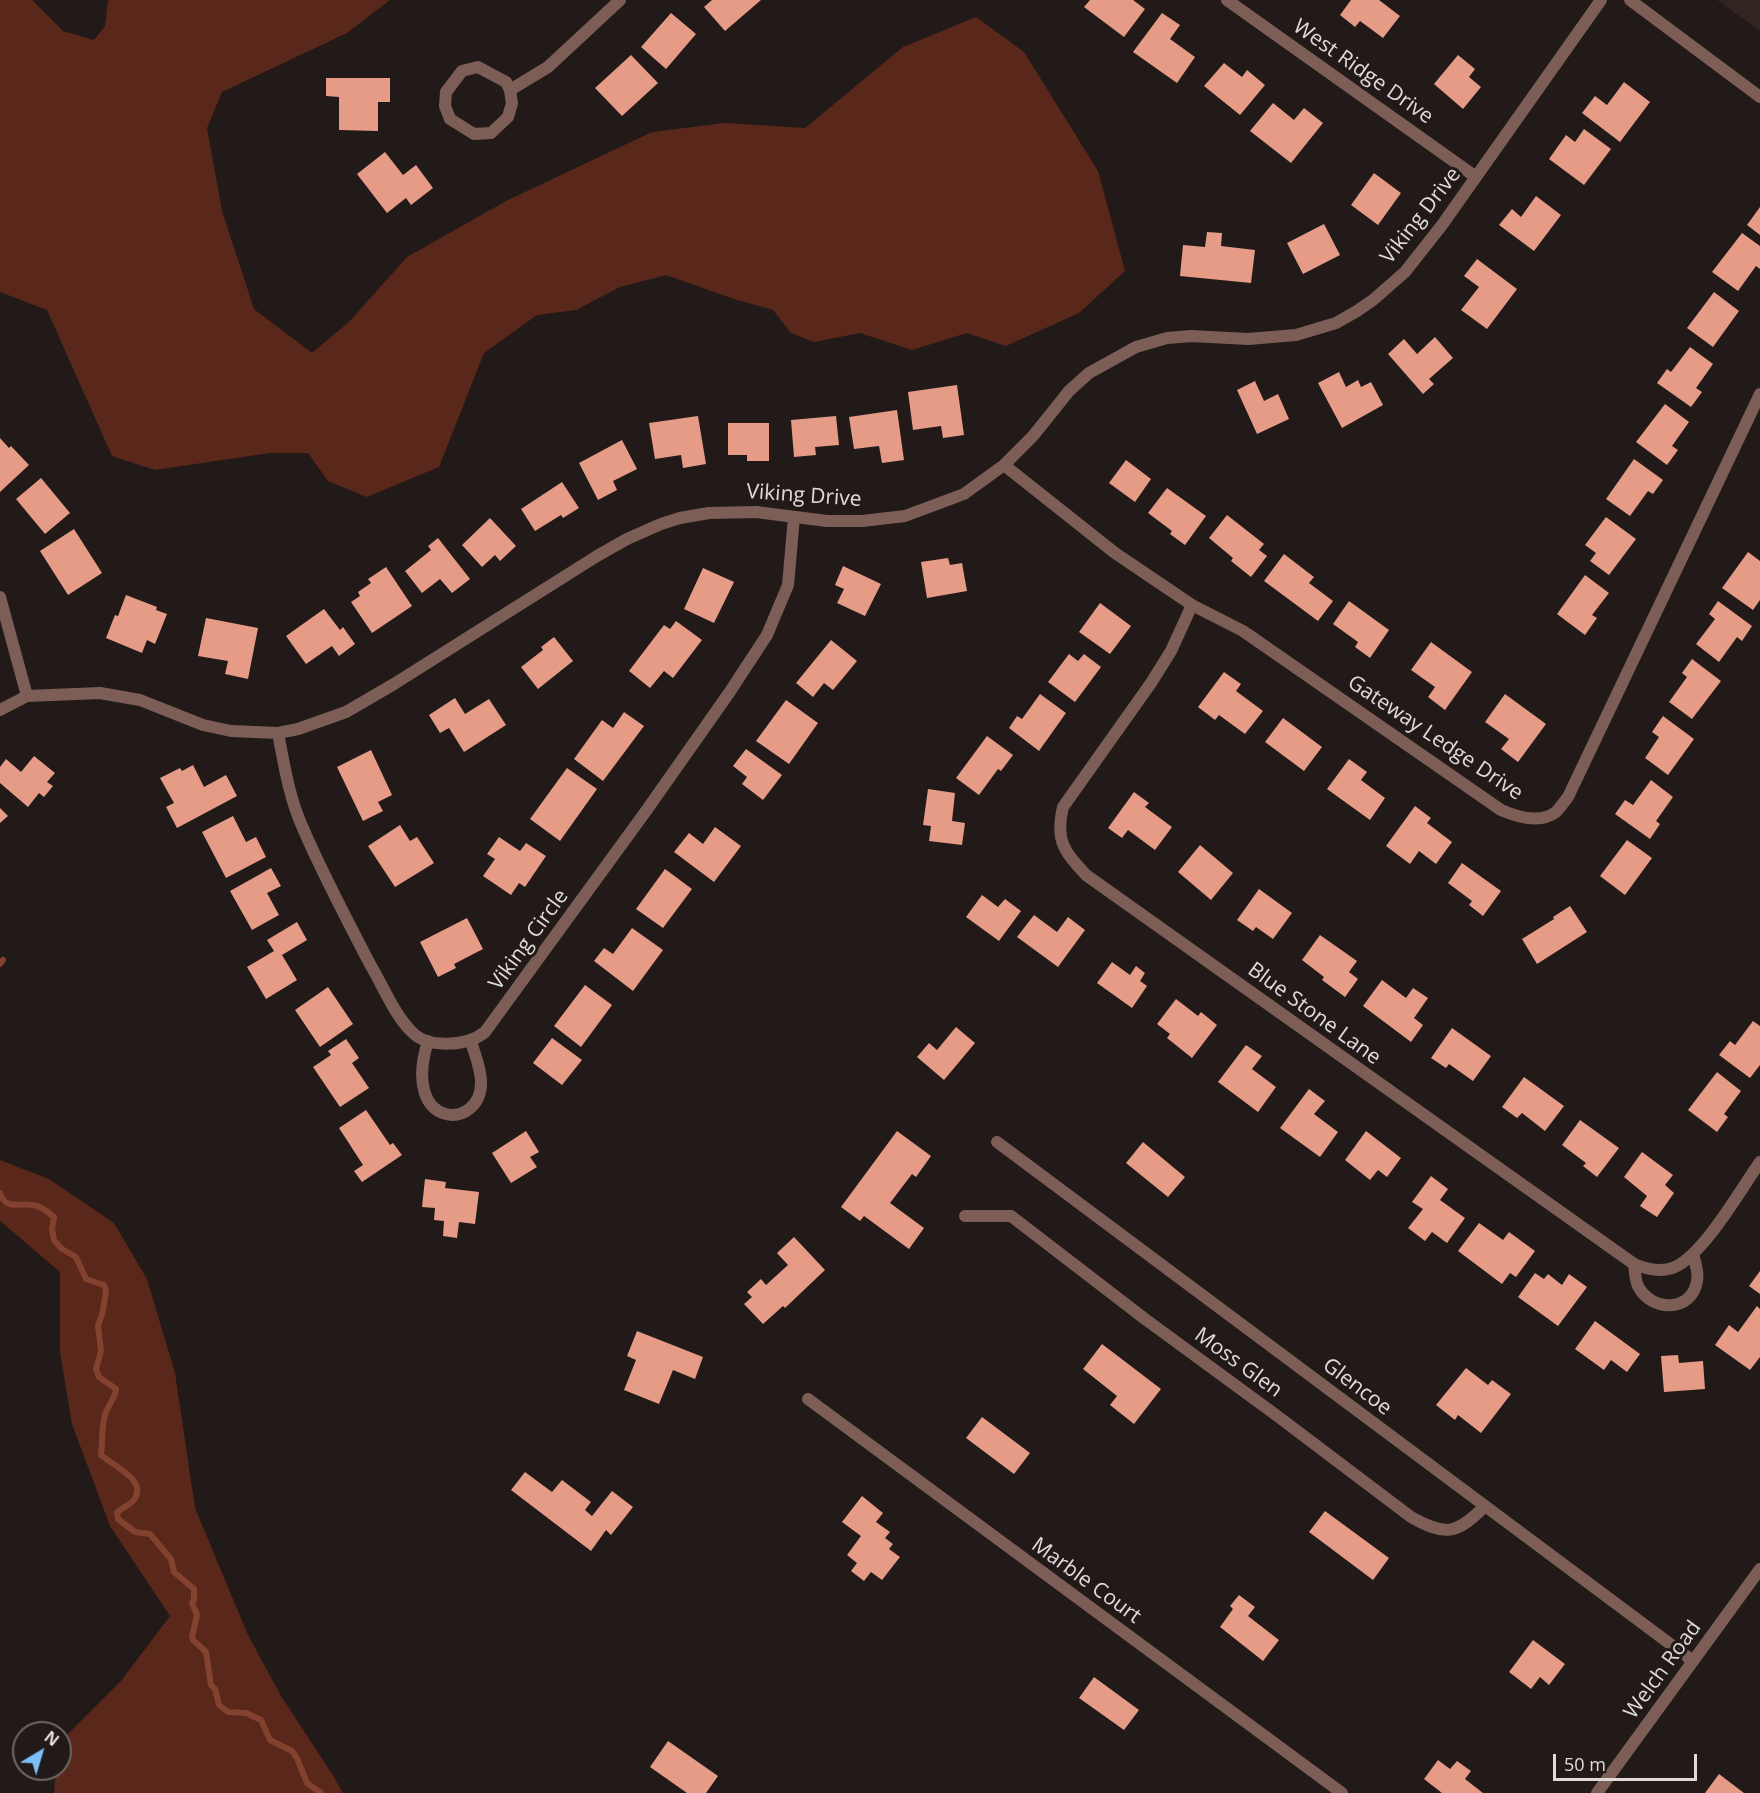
<!DOCTYPE html>
<style>
body{margin:0}
#map{position:relative;width:1760px;height:1793px;overflow:hidden;background:#221a18;font-family:"Open Sans",sans-serif}
canvas{display:block}
.north{position:absolute;left:12px;top:1721px;width:60px;height:60px;box-sizing:border-box;background:#221a18;border:2px solid #6e6765;border-radius:50%;rotate:38deg;font-size:16px;font-weight:700;line-height:24px;text-align:center;color:#e0dbd9}
.north::after{content:'';display:block;margin:auto;width:21px;height:27px;background:#7abff8;clip-path:polygon(50% 0,100% 100%,50% 72%,0 100%)}
.scale{position:absolute;left:1553px;top:1754px;width:144px;height:27px;box-sizing:border-box;border:3px solid #e0dbd9;border-top:0;padding-left:8px;font-size:18px;line-height:21px;white-space:nowrap;color:#e0dbd9;-webkit-text-stroke:4px #221a18;paint-order:stroke}
</style>
<div id="map">
<canvas width="1760" height="1793"></canvas>
<div class="north">N</div>
<div class="scale">50 m</div>
</div>
<script>
const g = document.querySelector('canvas').getContext('2d');
g.lineJoin = 'round';
function paint(path, color) {
  g.fillStyle = color;
  g.fill(path, 'evenodd');
}
function trace(path, color, width, dash) {
  g.strokeStyle = color;
  g.lineWidth = width;
  g.lineCap = dash ? 'butt' : 'round';
  g.setLineDash(dash || []);
  g.stroke(path);
}
function label(font, color, halo, rows, align = 'center') {
  g.font = font + ' "Open Sans",sans-serif';
  g.lineWidth = 6;
  g.setLineDash([]);
  g.textBaseline = 'middle';
  g.strokeStyle = halo;
  g.fillStyle = color;
  for (const [text, x, y, turn = 0] of rows) {
    g.save();
    g.translate(x, y);
    g.rotate((+turn || 0) * Math.PI / 180);
    g.textAlign = isNaN(turn) ? turn : align;
    if (halo) g.strokeText(text, 0, 0);
    g.fillText(text, 0, 0);
    g.restore();
  }
}
paint(new Path2D(`
 M 1717,0 L 1760,0 L 1760,31 Z`), '#322421');
paint(new Path2D(`
 M 0,0 L 32,0 L 63,31 L 94,40 L 105,26 L 108,0 L 390,0 L 347,33 L 222,92 L 207,128 L 222,211 L 254,309 L 312,353 L 349,322 L 407,257 L 506,201 L 652,132 L 725,123 L 805,128 L 903,47 L 976,17 L 1024,52 L 1098,171 L 1125,271 L 1079,313 L 1006,346 L 967,333 L 912,350 L 860,333 L 814,342 L 791,333 L 773,310 L 734,299 L 666,275 L 620,287 L 576,310 L 537,315 L 484,353 L 439,467 L 367,497 L 328,481 L 308,453 L 270,453 L 155,470 L 112,456 L 47,310 L 0,292 Z
 M 0,1160 L 49,1179 L 114,1223 L 147,1279 L 175,1373 L 195,1508 L 248,1635 L 281,1696 L 334,1777 L 343,1793 L 54,1793 L 56,1769 L 60,1769 L 60,1742 L 121,1681 L 170,1616 L 110,1526 L 72,1424 L 60,1351 L 60,1272 L 0,1221 Z`), '#5a271b');
trace(new Path2D(`
 M 0,964 L 3,960
 M 0,1193 C 5,1210 19,1203 33,1205 C 41,1206 48,1212 54,1217 L 52,1229 L 54,1240 L 62,1249 L 76,1257 L 86,1279 L 104,1285 L 106,1290 L 103,1311 L 98,1326 L 101,1351 L 96,1369 L 99,1377 L 116,1389 C 116,1398 107,1406 105,1415 C 101,1427 103,1442 101,1455 C 113,1466 150,1481 133,1501 C 128,1506 121,1508 117,1513 L 118,1519 L 135,1532 L 150,1534 L 171,1559 L 174,1572 L 194,1589 L 194,1600 L 192,1603 L 197,1615 L 192,1637 L 193,1640 L 206,1652 L 211,1685 L 215,1689 L 219,1705 L 228,1712 L 246,1713 L 261,1720 L 270,1740 L 292,1751 L 297,1758 L 307,1783 L 321,1793`), '#834130', 6);
paint(new Path2D(`
 M 712,0 L 761,0 L 725,31 L 704,7 Z
 M 1090,0 L 1133,0 L 1145,9 L 1124,37 L 1084,7 Z
 M 1351,0 L 1379,0 L 1400,16 L 1383,38 L 1360,21 L 1355,27 L 1340,15 Z
 M 671,13 L 696,34 L 666,69 L 641,47 Z
 M 1162,13 L 1180,25 L 1170,39 L 1195,57 L 1177,83 L 1133,52 Z
 M 631,55 L 658,83 L 622,116 L 595,88 Z
 M 1458,55 L 1475,69 L 1469,77 L 1481,87 L 1463,109 L 1434,84 Z
 M 1224,63 L 1242,77 L 1247,70 L 1265,85 L 1240,115 L 1204,86 Z
 M 326,78 L 390,78 L 390,102 L 378,102 L 378,131 L 339,130 L 339,97 L 326,96 Z
 M 1624,82 L 1650,102 L 1620,142 L 1582,113 L 1595,96 L 1607,105 Z
 M 1273,103 L 1294,120 L 1304,108 L 1323,123 L 1291,163 L 1250,131 Z
 M 1584,129 L 1611,149 L 1584,185 L 1549,159 L 1566,135 L 1575,142 Z
 M 385,152 L 403,175 L 416,165 L 433,188 L 411,205 L 406,198 L 387,213 L 357,174 Z
 M 1374,173 L 1401,193 L 1378,225 L 1351,205 Z
 M 1536,196 L 1561,215 L 1534,251 L 1499,225 L 1512,209 L 1521,217 Z
 M 1760,207 L 1760,235 L 1747,225 Z
 M 1324,224 L 1340,255 L 1303,274 L 1287,243 Z
 M 1207,232 L 1222,233 L 1221,246 L 1255,250 L 1251,283 L 1180,276 L 1183,245 L 1205,247 Z
 M 1742,233 L 1760,246 L 1760,269 L 1756,266 L 1738,291 L 1712,272 Z
 M 1477,259 L 1517,289 L 1487,329 L 1461,310 L 1479,287 L 1464,276 Z
 M 1714,292 L 1739,311 L 1713,347 L 1687,328 Z
 M 1435,337 L 1453,358 L 1429,379 L 1434,384 L 1423,394 L 1388,354 L 1404,339 L 1417,354 Z
 M 1690,347 L 1713,364 L 1696,388 L 1702,392 L 1691,407 L 1657,383 L 1667,369 L 1671,372 Z
 M 1339,372 L 1346,387 L 1358,380 L 1361,387 L 1371,382 L 1383,405 L 1342,428 L 1318,383 Z
 M 1255,381 L 1264,401 L 1278,394 L 1289,419 L 1257,434 L 1237,390 Z
 M 957,385 L 964,435 L 943,438 L 941,426 L 913,430 L 908,392 Z
 M 1665,404 L 1689,422 L 1672,446 L 1678,450 L 1667,465 L 1636,442 Z
 M 897,410 L 904,460 L 882,463 L 879,446 L 854,449 L 849,417 Z
 M 698,416 L 706,464 L 683,468 L 681,455 L 655,459 L 649,423 Z
 M 836,416 L 839,445 L 815,447 L 816,455 L 794,457 L 791,420 Z
 M 728,423 L 769,423 L 769,461 L 747,461 L 747,455 L 728,455 Z
 M 0,438 L 9,448 L 11,446 L 29,465 L 0,492 Z
 M 622,440 L 637,469 L 613,481 L 617,490 L 598,500 L 579,463 Z
 M 1634,459 L 1663,480 L 1653,494 L 1648,491 L 1630,516 L 1606,499 Z
 M 1126,460 L 1151,479 L 1135,502 L 1109,483 Z
 M 41,478 L 70,513 L 45,534 L 16,499 Z
 M 562,482 L 579,508 L 563,518 L 561,515 L 535,531 L 521,509 Z
 M 1167,488 L 1206,516 L 1185,545 L 1170,534 L 1172,531 L 1148,513 Z
 M 1227,515 L 1264,544 L 1259,550 L 1267,556 L 1251,577 L 1231,561 L 1233,558 L 1209,538 Z
 M 1606,517 L 1636,539 L 1609,575 L 1590,561 L 1596,553 L 1585,545 Z
 M 490,518 L 516,546 L 500,561 L 495,555 L 482,567 L 462,545 Z
 M 74,529 L 102,573 L 68,595 L 40,551 Z
 M 438,538 L 470,579 L 452,593 L 440,579 L 422,593 L 405,571 L 431,550 L 428,546 Z
 M 1748,552 L 1760,561 L 1760,600 L 1753,610 L 1722,588 Z
 M 1284,554 L 1314,577 L 1309,583 L 1333,601 L 1318,621 L 1264,581 Z
 M 948,558 L 950,565 L 962,563 L 967,591 L 927,598 L 921,562 Z
 M 843,566 L 881,584 L 865,616 L 837,603 L 844,589 L 835,585 Z
 M 386,567 L 412,606 L 372,633 L 351,602 L 360,596 L 358,592 L 371,583 L 368,579 Z
 M 703,568 L 734,582 L 714,623 L 684,609 Z
 M 1585,575 L 1609,593 L 1592,615 L 1597,618 L 1585,635 L 1557,614 Z
 M 126,595 L 157,607 L 156,610 L 167,614 L 155,644 L 147,640 L 142,653 L 106,638 L 115,615 L 118,616 Z
 M 1349,601 L 1389,630 L 1370,658 L 1355,647 L 1358,642 L 1333,624 Z
 M 1718,601 L 1752,626 L 1742,641 L 1737,637 L 1719,662 L 1696,644 L 1715,619 L 1709,614 Z
 M 1100,603 L 1131,626 L 1110,654 L 1079,632 Z
 M 324,609 L 340,630 L 343,627 L 355,644 L 339,656 L 332,646 L 306,664 L 286,636 Z
 M 206,618 L 258,628 L 248,679 L 225,674 L 228,661 L 198,656 Z
 M 676,621 L 702,640 L 673,678 L 664,671 L 650,688 L 629,671 L 664,625 L 670,629 Z
 M 554,637 L 573,661 L 538,689 L 521,667 L 543,650 L 541,647 Z
 M 831,640 L 857,661 L 833,690 L 824,683 L 813,697 L 796,683 Z
 M 1431,642 L 1472,672 L 1445,710 L 1428,697 L 1435,687 L 1411,670 Z
 M 1069,654 L 1078,661 L 1084,654 L 1101,667 L 1075,702 L 1048,682 Z
 M 1692,659 L 1721,681 L 1692,719 L 1669,702 L 1687,677 L 1682,673 Z
 M 1224,672 L 1241,684 L 1236,691 L 1263,711 L 1245,734 L 1219,715 L 1215,720 L 1198,707 Z
 M 1040,694 L 1066,713 L 1039,751 L 1009,728 L 1017,716 L 1022,719 Z
 M 1505,694 L 1546,724 L 1518,762 L 1501,749 L 1509,739 L 1485,722 Z
 M 455,698 L 465,714 L 489,699 L 506,725 L 464,752 L 449,728 L 440,733 L 429,715 Z
 M 786,700 L 818,723 L 789,764 L 756,741 Z
 M 624,712 L 644,726 L 603,781 L 574,759 L 602,720 L 613,728 Z
 M 1663,716 L 1694,739 L 1668,775 L 1645,758 L 1659,737 L 1652,732 Z
 M 1283,718 L 1322,747 L 1304,771 L 1265,742 Z
 M 987,736 L 1013,755 L 1001,771 L 998,769 L 979,795 L 956,778 Z
 M 746,749 L 782,775 L 763,800 L 742,784 L 747,777 L 733,766 Z
 M 371,750 L 392,795 L 378,802 L 383,811 L 363,821 L 337,767 Z
 M 34,756 L 55,773 L 47,782 L 53,786 L 44,797 L 39,793 L 28,807 L 0,783 L 0,767 L 6,759 L 21,772 Z
 M 1349,759 L 1367,772 L 1361,780 L 1385,798 L 1370,820 L 1327,789 Z
 M 193,765 L 204,787 L 226,775 L 237,796 L 177,828 L 166,807 L 174,803 L 160,778 L 180,768 L 182,771 Z
 M 567,768 L 597,789 L 560,841 L 530,819 Z
 M 1651,780 L 1673,797 L 1656,821 L 1660,824 L 1650,839 L 1615,814 L 1625,800 L 1633,805 Z
 M 928,789 L 955,793 L 952,821 L 965,823 L 962,845 L 929,841 L 931,826 L 923,825 Z
 M 1134,792 L 1149,803 L 1145,807 L 1172,827 L 1155,850 L 1128,830 L 1122,838 L 1108,828 Z
 M 1415,806 L 1431,818 L 1427,823 L 1452,842 L 1436,864 L 1419,851 L 1410,864 L 1386,846 Z
 M 0,808 L 8,816 L 0,823 Z
 M 233,816 L 246,842 L 256,837 L 266,857 L 226,878 L 202,832 Z
 M 400,825 L 410,841 L 417,837 L 434,863 L 395,887 L 368,846 Z
 M 715,827 L 741,846 L 714,882 L 674,852 L 689,833 L 703,844 Z
 M 499,837 L 520,851 L 526,843 L 546,856 L 525,887 L 519,883 L 511,895 L 483,876 L 495,859 L 487,854 Z
 M 1627,840 L 1652,858 L 1625,895 L 1600,876 Z
 M 1200,845 L 1233,873 L 1211,900 L 1178,872 Z
 M 1462,863 L 1501,891 L 1483,916 L 1469,905 L 1472,901 L 1448,883 Z
 M 271,868 L 281,886 L 267,893 L 279,915 L 252,930 L 230,891 Z
 M 665,869 L 692,889 L 663,928 L 636,909 Z
 M 1259,889 L 1292,913 L 1273,939 L 1256,927 L 1253,931 L 1237,920 Z
 M 982,895 L 998,907 L 1005,899 L 1021,911 L 999,941 L 966,917 Z
 M 1570,906 L 1587,932 L 1537,964 L 1522,939 L 1554,919 L 1553,917 Z
 M 1034,915 L 1057,932 L 1068,917 L 1085,930 L 1058,967 L 1017,937 Z
 M 467,918 L 483,949 L 454,964 L 456,968 L 438,977 L 420,942 Z
 M 297,922 L 307,940 L 282,955 L 297,980 L 266,999 L 247,967 L 274,951 L 267,940 Z
 M 632,928 L 663,950 L 633,991 L 594,961 L 604,948 L 613,954 Z
 M 1320,935 L 1357,961 L 1349,972 L 1358,979 L 1345,997 L 1322,980 L 1324,977 L 1302,960 Z
 M 1112,962 L 1130,975 L 1136,966 L 1145,973 L 1140,981 L 1147,986 L 1132,1008 L 1097,983 Z
 M 1382,980 L 1406,998 L 1413,988 L 1428,998 L 1414,1018 L 1423,1025 L 1411,1042 L 1363,1006 Z
 M 585,985 L 612,1005 L 581,1047 L 554,1026 Z
 M 328,987 L 353,1024 L 320,1047 L 295,1010 Z
 M 1176,999 L 1198,1016 L 1201,1012 L 1217,1025 L 1192,1058 L 1167,1038 L 1170,1034 L 1157,1024 Z
 M 1753,1021 L 1760,1026 L 1760,1065 L 1750,1078 L 1719,1055 L 1730,1041 L 1735,1045 Z
 M 956,1027 L 975,1043 L 944,1080 L 917,1057 L 929,1043 L 937,1050 Z
 M 1452,1028 L 1491,1056 L 1473,1081 L 1449,1064 L 1446,1068 L 1431,1058 Z
 M 552,1038 L 582,1060 L 562,1085 L 533,1063 Z
 M 346,1039 L 359,1058 L 352,1063 L 369,1088 L 340,1107 L 313,1067 L 331,1055 L 328,1051 Z
 M 1246,1045 L 1262,1056 L 1252,1069 L 1276,1087 L 1258,1112 L 1218,1082 Z
 M 1717,1072 L 1741,1091 L 1724,1114 L 1728,1117 L 1717,1132 L 1688,1110 Z
 M 1524,1077 L 1564,1106 L 1545,1131 L 1522,1113 L 1517,1118 L 1502,1107 Z
 M 1309,1089 L 1325,1101 L 1314,1114 L 1338,1132 L 1320,1157 L 1280,1128 Z
 M 366,1110 L 390,1145 L 393,1143 L 402,1155 L 362,1182 L 354,1171 L 363,1165 L 339,1128 Z
 M 1580,1120 L 1619,1148 L 1597,1177 L 1583,1166 L 1586,1163 L 1562,1145 Z
 M 526,1131 L 539,1152 L 530,1157 L 537,1167 L 511,1183 L 492,1153 Z
 M 897,1131 L 931,1156 L 916,1177 L 912,1174 L 890,1203 L 924,1228 L 909,1249 L 864,1216 L 860,1221 L 841,1207 Z
 M 1366,1131 L 1401,1158 L 1387,1177 L 1378,1170 L 1370,1180 L 1345,1160 Z
 M 1143,1142 L 1185,1177 L 1168,1197 L 1126,1163 Z
 M 1642,1152 L 1673,1175 L 1665,1185 L 1674,1193 L 1657,1217 L 1640,1206 L 1647,1196 L 1624,1177 Z
 M 1431,1176 L 1448,1189 L 1440,1200 L 1465,1218 L 1447,1243 L 1432,1232 L 1425,1241 L 1408,1228 L 1423,1209 L 1412,1202 Z
 M 425,1179 L 446,1182 L 445,1188 L 479,1192 L 475,1224 L 459,1222 L 457,1238 L 443,1236 L 444,1221 L 434,1220 L 435,1208 L 422,1207 Z
 M 1479,1223 L 1503,1240 L 1509,1232 L 1535,1251 L 1516,1277 L 1510,1273 L 1502,1284 L 1458,1251 Z
 M 794,1237 L 825,1270 L 785,1308 L 783,1306 L 763,1324 L 744,1304 L 752,1297 L 747,1292 L 761,1279 L 766,1285 L 788,1265 L 777,1253 Z
 M 1760,1271 L 1760,1294 L 1749,1286 Z
 M 1535,1273 L 1544,1279 L 1548,1274 L 1562,1285 L 1569,1274 L 1587,1287 L 1558,1326 L 1518,1297 Z
 M 1757,1306 L 1760,1309 L 1760,1357 L 1750,1370 L 1715,1345 L 1729,1325 L 1738,1332 Z
 M 1595,1321 L 1640,1354 L 1627,1372 L 1611,1360 L 1604,1370 L 1575,1349 Z
 M 637,1331 L 703,1357 L 695,1379 L 673,1370 L 659,1404 L 624,1390 L 636,1360 L 627,1356 Z
 M 1102,1344 L 1161,1389 L 1134,1424 L 1110,1405 L 1117,1396 L 1083,1369 Z
 M 1678,1355 L 1679,1363 L 1703,1361 L 1705,1389 L 1664,1392 L 1661,1356 Z
 M 1466,1368 L 1488,1385 L 1492,1380 L 1511,1394 L 1481,1433 L 1458,1415 L 1455,1420 L 1436,1405 Z
 M 982,1417 L 1030,1453 L 1014,1474 L 966,1438 Z
 M 525,1472 L 552,1492 L 562,1480 L 591,1502 L 585,1510 L 592,1516 L 612,1491 L 633,1507 L 611,1535 L 606,1530 L 591,1551 L 511,1490 Z
 M 862,1496 L 883,1513 L 876,1522 L 890,1532 L 885,1538 L 893,1544 L 889,1549 L 900,1557 L 882,1580 L 871,1572 L 864,1581 L 851,1571 L 857,1563 L 847,1555 L 861,1536 L 842,1522 Z
 M 1325,1511 L 1389,1558 L 1373,1580 L 1309,1532 Z
 M 1239,1595 L 1255,1607 L 1248,1616 L 1279,1640 L 1263,1661 L 1220,1627 L 1233,1609 L 1230,1606 Z
 M 1533,1640 L 1565,1664 L 1549,1685 L 1540,1677 L 1531,1689 L 1509,1672 Z
 M 1094,1677 L 1139,1710 L 1124,1730 L 1079,1698 Z
 M 668,1741 L 718,1776 L 706,1793 L 687,1793 L 650,1767 Z
 M 1438,1760 L 1450,1769 L 1457,1761 L 1471,1771 L 1465,1779 L 1483,1793 L 1442,1793 L 1424,1779 Z
 M 1719,1774 L 1744,1793 L 1705,1793 Z`), '#e69b87');
trace(new Path2D(`
 M 1227,0 L 1476,177
 M 478,67 L 506,82 L 510,90 L 512,103 L 508,117 L 491,133 L 474,134 L 450,119 L 445,106 L 446,92 L 462,71 Z
 M 510,90 L 548,67 L 620,0
 M 1004,465 L 1115,553 L 1192,605 L 1243,631 L 1501,810 C 1517,817 1540,824 1556,812 C 1560,808 1564,802 1568,797 L 1760,394
 M 0,597 L 27,696
 M 1192,605 L 1171,651 L 1151,683 L 1063,807 C 1055,841 1064,851 1086,875 L 1634,1264 C 1647,1269 1661,1273 1675,1267 C 1704,1254 1741,1189 1760,1162
 M 0,710 L 27,696 L 100,693 L 140,700 L 203,725 L 231,731 L 278,733 L 298,729 L 346,712 L 394,684 L 597,556 L 627,539 L 661,524 L 680,518 L 709,513 L 756,512 L 827,521 L 862,521 L 905,516 L 964,494 L 1004,465 L 1033,436 L 1069,391 L 1089,373 L 1136,347 L 1167,338 L 1191,336 L 1248,339 L 1296,335 L 1336,323 L 1357,311 L 1373,300 L 1405,272 L 1442,225 L 1601,0
 M 278,733 C 284,764 289,797 302,826 C 322,873 347,920 371,966 C 383,986 395,1016 412,1032 C 428,1049 468,1046 485,1032 L 646,811 L 729,693 L 767,635 L 788,585 L 794,517
 M 428,1041 C 400,1131 482,1131 481,1082 C 481,1068 474,1053 471,1041
 M 997,1142 L 1693,1661
 M 965,1216 L 1011,1216 L 1145,1319 L 1276,1415 L 1411,1517 C 1445,1536 1456,1535 1484,1507
 M 1634,1264 C 1635,1271 1635,1280 1638,1286 C 1651,1312 1692,1313 1697,1281 C 1699,1272 1695,1262 1693,1254
 M 808,1399 L 1342,1793`), '#7d5e56', 12);
trace(new Path2D(`
 M 1630,0 L 1760,97
 M 1597,1793 L 1760,1569`), '#7d5e56', 12);
label('21px', '#e0dbd9', '#221a18', [
 ["West Ridge Drive",1363,72,35],
 ["Viking Drive",1421,216,-52],
 ["Viking Drive",804,496,4],
 ["Gateway Ledge Drive",1435,738,34],
 ["Viking Circle",529,940,-54],
 ["Blue Stone Lane",1314,1014,36],
 ["Moss Glen",1238,1363,36],
 ["Glencoe",1357,1387,37],
 ["Marble Court",1086,1581,36],
 ["Welch Road",1663,1670,-54]
]);
</script>
